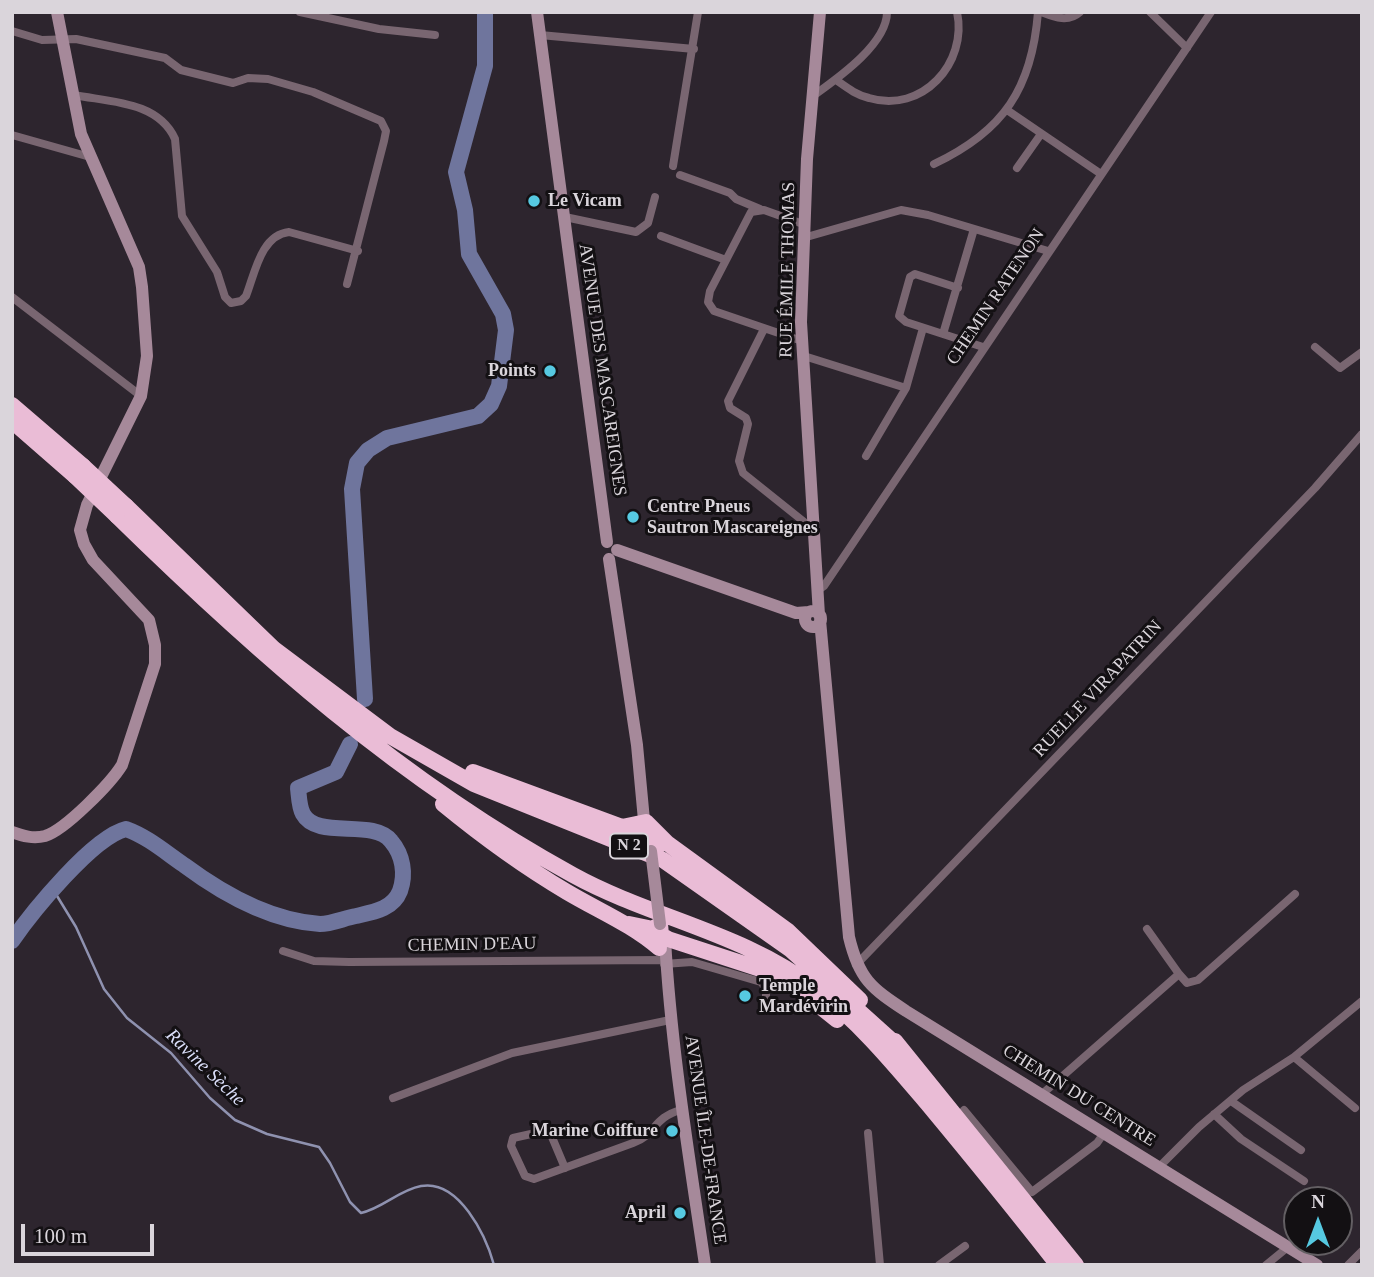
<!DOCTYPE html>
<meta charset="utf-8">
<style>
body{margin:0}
#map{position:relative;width:1374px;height:1277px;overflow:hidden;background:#2d252e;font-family:"Times New Roman",serif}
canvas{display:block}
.frame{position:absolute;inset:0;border:14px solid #dad5db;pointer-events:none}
.north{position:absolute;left:1283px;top:1186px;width:70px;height:70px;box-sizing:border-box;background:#131013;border:2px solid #635f63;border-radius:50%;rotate:0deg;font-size:19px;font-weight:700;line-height:28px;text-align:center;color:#dad5db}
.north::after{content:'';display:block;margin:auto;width:24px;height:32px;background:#56c9e1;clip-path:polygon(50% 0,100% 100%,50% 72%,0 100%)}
.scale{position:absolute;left:21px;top:1224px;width:133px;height:32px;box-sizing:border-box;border:4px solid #dad5db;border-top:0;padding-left:9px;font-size:21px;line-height:24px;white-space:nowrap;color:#dad5db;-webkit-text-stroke:5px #131013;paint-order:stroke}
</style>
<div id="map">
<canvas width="1374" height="1277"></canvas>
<div class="frame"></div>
<div class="north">N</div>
<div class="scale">100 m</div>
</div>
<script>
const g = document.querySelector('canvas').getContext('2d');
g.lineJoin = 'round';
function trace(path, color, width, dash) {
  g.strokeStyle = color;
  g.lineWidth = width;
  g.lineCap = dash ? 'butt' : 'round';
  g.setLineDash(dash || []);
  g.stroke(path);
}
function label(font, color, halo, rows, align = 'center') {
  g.font = font + ' "Times New Roman",serif';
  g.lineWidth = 6;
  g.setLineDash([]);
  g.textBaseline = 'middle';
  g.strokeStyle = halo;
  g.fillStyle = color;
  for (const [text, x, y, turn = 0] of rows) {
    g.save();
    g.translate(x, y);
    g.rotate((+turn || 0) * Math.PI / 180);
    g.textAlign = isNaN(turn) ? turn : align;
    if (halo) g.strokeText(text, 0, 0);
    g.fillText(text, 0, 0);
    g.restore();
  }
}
trace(new Path2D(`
 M 54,891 L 76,927 L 104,989 L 127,1018 L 171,1053 L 210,1098 L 235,1120 L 267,1134 L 319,1147 L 330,1163 L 350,1202 L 361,1213 C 383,1208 399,1190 421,1186 C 459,1179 486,1236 494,1265`), '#8f92b0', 2.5);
trace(new Path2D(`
 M 365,699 L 352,489 L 357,463 L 368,450 L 387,438 L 478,416 L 491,404 L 499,386 L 506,330 L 503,314 L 469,254 L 465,210 L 456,172 L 485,66 L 485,12
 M 12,941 C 32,912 93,837 126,829 C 148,837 165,852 184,865 C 223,894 271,921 320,924 C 331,924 345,918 356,916 C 374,912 393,909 400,891 C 406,874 403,855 391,841 C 373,818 317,840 303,814 C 299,807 299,796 298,788 L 336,772 L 350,744`), '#6f759d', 16);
trace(new Path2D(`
 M 300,12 L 379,29 L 435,35
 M 1041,12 C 1054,17 1068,23 1080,12
 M 1150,12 L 1187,48
 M 12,31 L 42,40 L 76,39 L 165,58 L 181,70 L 233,83 L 248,78 L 268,79 L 313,92 L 381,121 L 386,131 L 384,141 L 347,284
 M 540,35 L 694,49
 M 836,80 C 846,87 856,95 869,98 C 922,114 968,63 957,12
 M 74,95 C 109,102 158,101 175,139 L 182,216 L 217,272 L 225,297 L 231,303 L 241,301 L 246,296 C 255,273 261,235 289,232 L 358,251
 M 813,96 C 838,78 887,44 887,12
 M 1007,110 L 1101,174
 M 12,135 L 90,157
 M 934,164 C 1004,131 1032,88 1038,12
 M 673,166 L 698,12
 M 1017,168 L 1041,134
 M 680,175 L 730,193 L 736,199 L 760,209
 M 565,217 L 636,232 L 648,223 L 655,197
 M 661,236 L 726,260
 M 803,238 L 901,210 L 928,215 L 1048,251
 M 958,288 L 915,274 L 910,277 L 899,316 L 906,322 L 983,347
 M 12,297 L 141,396
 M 764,329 L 728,401 L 730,408 L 746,418 L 748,424 L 739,461 L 743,473 L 813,529
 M 943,334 L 974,229
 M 802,341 L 714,311 L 708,302 L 710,291 L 751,212 L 764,210 L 803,224
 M 1315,347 L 1340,368 L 1362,352
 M 804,356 L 906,388
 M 866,456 L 906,388 L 923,328
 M 817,591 L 824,586 L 1211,12
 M 1147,929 L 1179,974
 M 283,951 L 314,961 L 349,962 L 664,960
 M 664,964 L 692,962 L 761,982 L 766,988 L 766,1000
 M 856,965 L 1315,488 L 1362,434
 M 1294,1057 L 1355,1108
 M 1041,1095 L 1179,974 L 1187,983 L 1198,980 L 1295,894
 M 393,1098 L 512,1053 L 670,1020
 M 1231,1101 L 1301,1150
 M 964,1110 L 1032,1192 L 1097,1143 L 1104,1133
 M 1214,1114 L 1241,1139 L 1304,1181
 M 868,1133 L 880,1265
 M 1160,1166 L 1199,1127 L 1243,1090 L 1294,1057 L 1362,1001
 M 565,1168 L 549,1130 L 513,1138 L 511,1146 L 525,1176 L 534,1179 L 633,1143 C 659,1133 650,1119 683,1109
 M 939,1265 L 965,1246
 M 1266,1265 L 1288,1247
 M 1348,1265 L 1362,1251`), '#796671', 8);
trace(new Path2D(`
 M 537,12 L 607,542
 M 617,550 L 796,613 L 809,612
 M 609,559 L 637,745 L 645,831
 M805 619a8 8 0 1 1 16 0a8 8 0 1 1-16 0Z
 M 819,615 L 801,322 L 807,159 L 820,12
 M 820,620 L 849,937 C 859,979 871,988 906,1011 L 1317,1265
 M 12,832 C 23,836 33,839 45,836 C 65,830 111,783 122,765 L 155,664 L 155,645 L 149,620 L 93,560 L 84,544 L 80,530 L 87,505 L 141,396 L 147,356 L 142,287 L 139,267 L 81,134 L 57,12
 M 665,939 C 671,1048 689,1156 705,1265`), '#a6899a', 12);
trace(new Path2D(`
 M 12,405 L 83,466
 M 12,421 L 75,476
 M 126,506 L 274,649 L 390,736 L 474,784 L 663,860 L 791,950 L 901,1049
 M 117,516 C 256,652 401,781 573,875 C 651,918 745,933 816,989 C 859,1022 892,1062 927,1103 C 971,1156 1015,1210 1058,1265
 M 473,772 L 622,827 L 639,835 L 651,846 L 661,844
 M 443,804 C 482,836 523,866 567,892 C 599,911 631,924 659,948
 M 622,827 L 646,822 L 667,843 L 788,931 L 860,1000
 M 629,924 L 653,929 L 660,924 L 661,935 L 668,939 L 766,971 L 802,992 L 837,1020
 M 895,1041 L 1076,1265`), '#eabcd6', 16);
trace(new Path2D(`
 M 651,851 L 660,924`), '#a6899a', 12);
trace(new Path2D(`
 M 83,466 L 126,506
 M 75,476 L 117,516`), '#eabcd6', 16);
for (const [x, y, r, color] of [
 [534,201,7,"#56c9e1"],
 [550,371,7,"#56c9e1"],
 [633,517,7,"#56c9e1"],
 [745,996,7,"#56c9e1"],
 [672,1131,7,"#56c9e1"],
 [680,1213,7,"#56c9e1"]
]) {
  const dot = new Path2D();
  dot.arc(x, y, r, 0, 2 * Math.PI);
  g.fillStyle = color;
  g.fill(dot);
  trace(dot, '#131013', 2.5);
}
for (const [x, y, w] of [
 [629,846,38]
]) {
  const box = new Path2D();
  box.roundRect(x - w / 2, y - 12.5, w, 25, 5);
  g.fillStyle = '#131013';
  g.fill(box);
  trace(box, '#dad5db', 2);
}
label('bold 16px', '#dad5db', null, [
 ["N 2",629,846]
]);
label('bold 18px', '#dad5db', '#131013', [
 ["Le Vicam",548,201],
 ["Points",536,371,"right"],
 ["Centre Pneus",647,507],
 ["Sautron Mascareignes",647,528],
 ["Temple",759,986],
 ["Mardévirin",759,1007],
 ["Marine Coiffure",658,1131,"right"],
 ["April",666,1213,"right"]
], 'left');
label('18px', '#dad5db', '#131013', [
 ["RUE ÉMILE THOMAS",788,270,-89],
 ["CHEMIN RATENON",996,297,-56],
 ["AVENUE DES MASCAREIGNES",602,370,82],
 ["RUELLE VIRAPATRIN",1098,689,-47],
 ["CHEMIN D'EAU",472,945,-1],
 ["CHEMIN DU CENTRE",1079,1096,32],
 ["AVENUE ÎLE-DE-FRANCE",705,1140,82]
]);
label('italic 19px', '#dadef9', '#131013', [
 ["Ravine Sèche",205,1068,44]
]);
</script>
